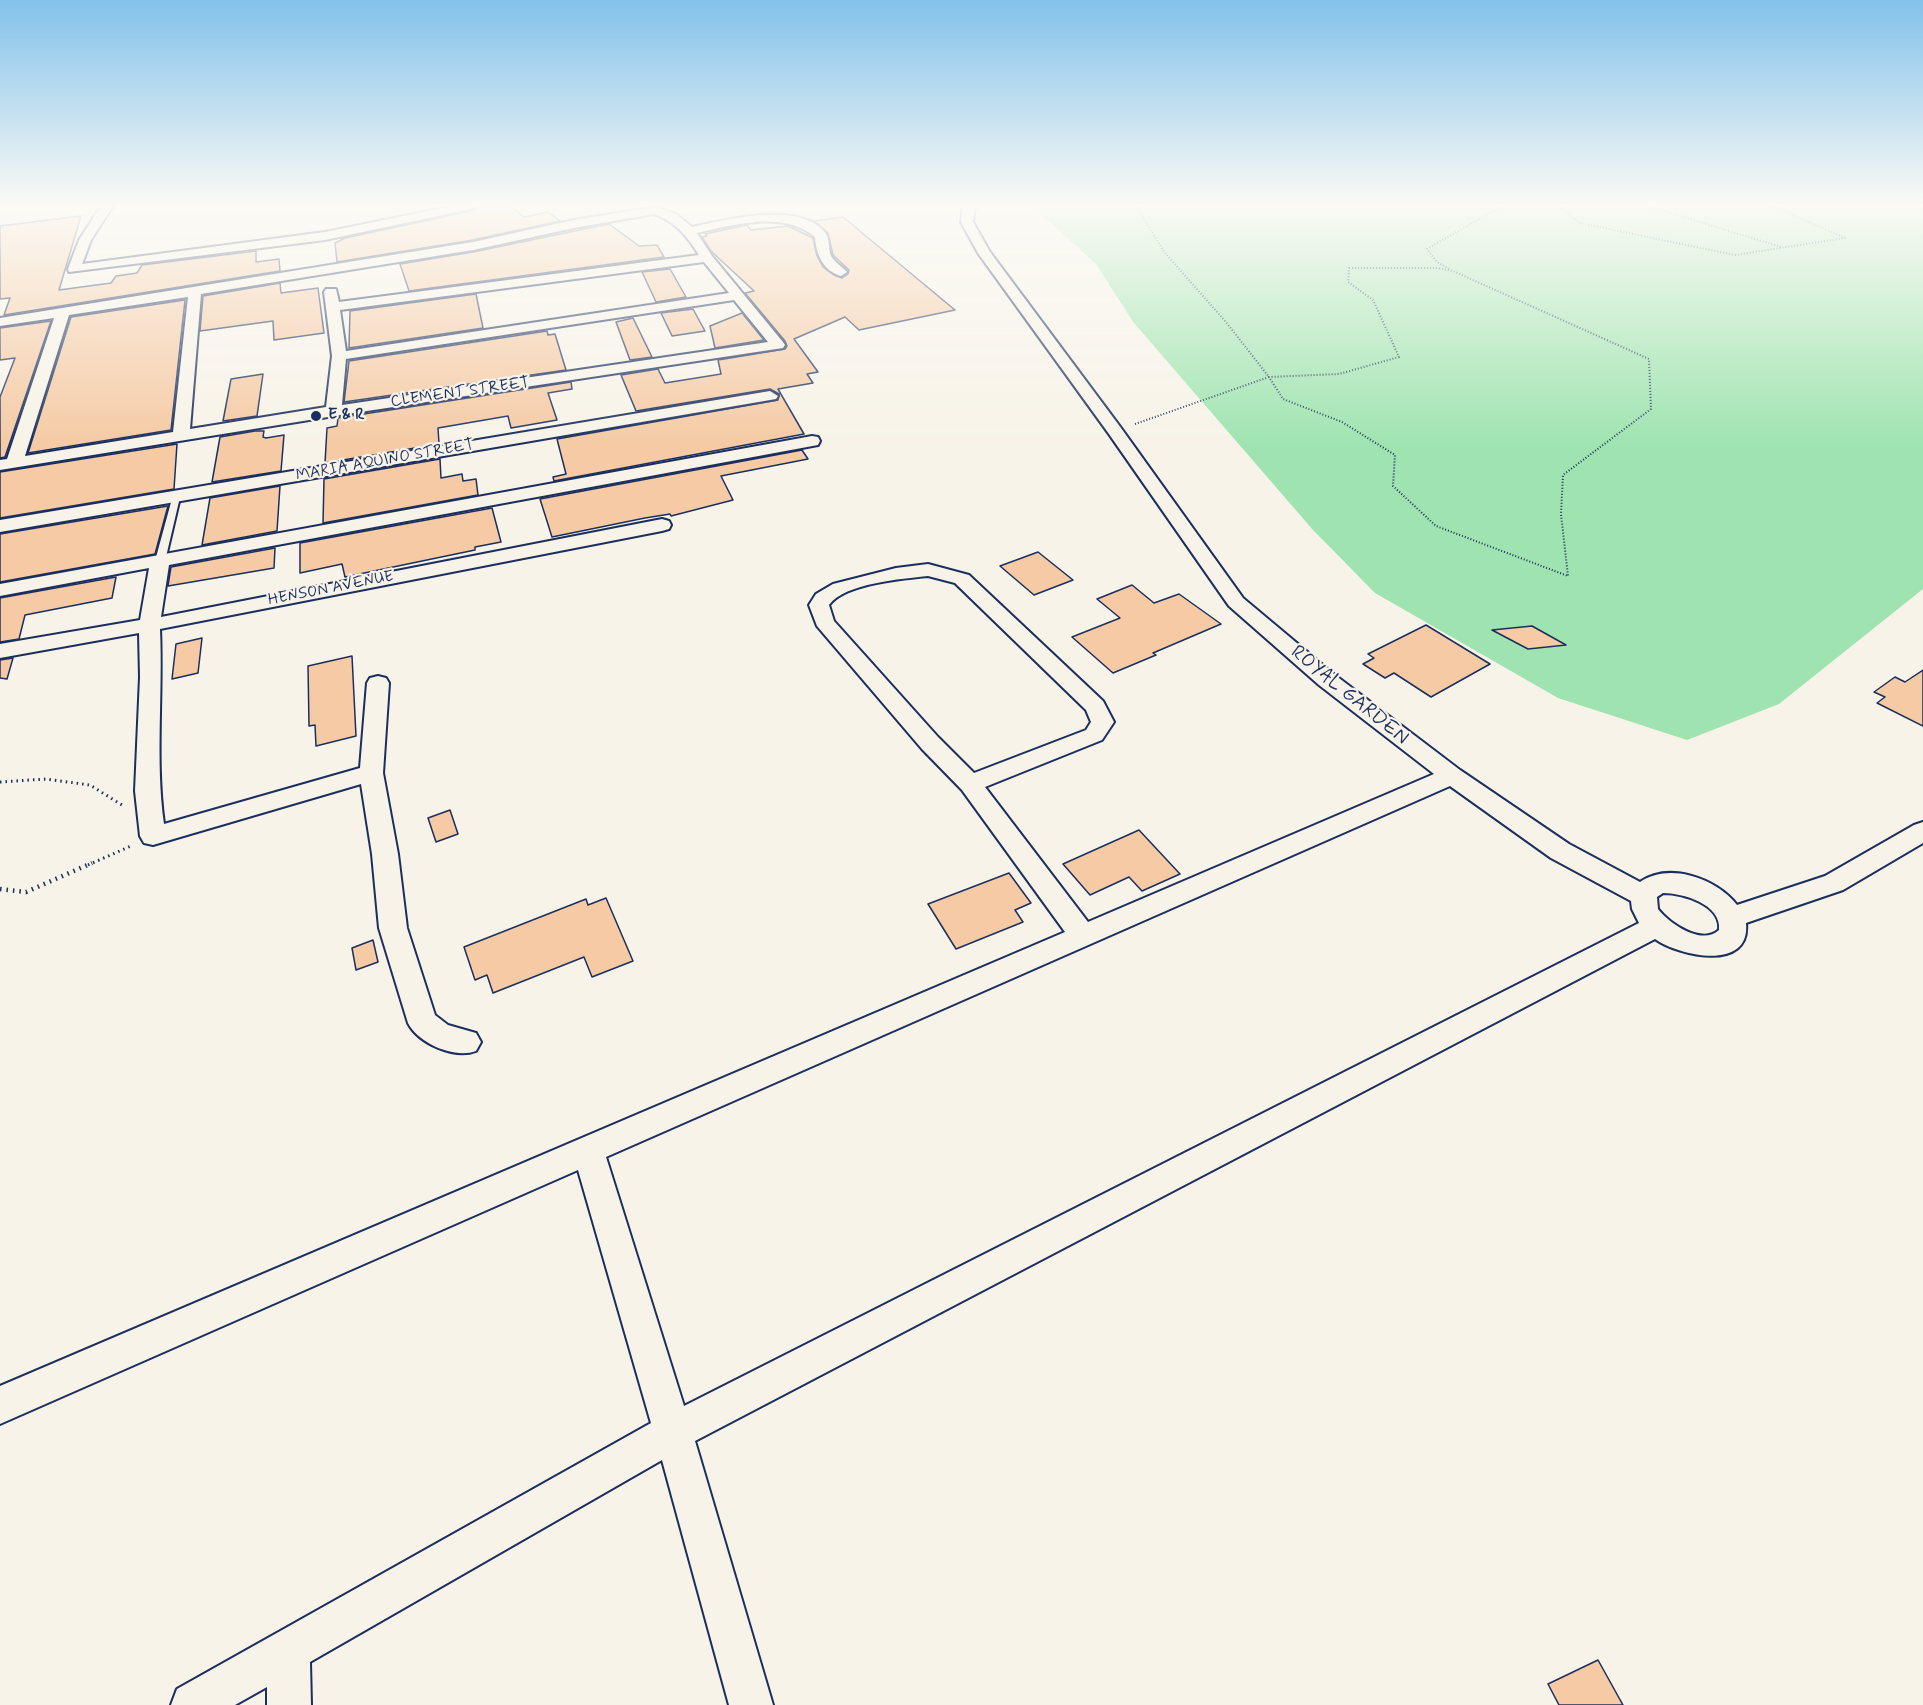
<!DOCTYPE html>
<style>
body{margin:0}
canvas{display:block;background:#f7f3e8}
</style>
<canvas width="1923" height="1705"></canvas>
<script>
const g = document.querySelector('canvas').getContext('2d');
g.lineJoin = 'round';
function paint(path, color) {
  g.fillStyle = color;
  g.fill(path, 'evenodd');
}
function trace(path, color, width, dash) {
  g.strokeStyle = color;
  g.lineWidth = width;
  g.lineCap = dash ? 'butt' : 'round';
  g.setLineDash(dash || []);
  g.stroke(path);
}
function label(font, color, halo, rows, align = 'center') {
  g.font = font + ' Mynerve,sans-serif';
  g.lineWidth = 4.5;
  g.setLineDash([]);
  g.textBaseline = 'middle';
  g.strokeStyle = halo;
  g.fillStyle = color;
  for (const [text, x, y, turn = 0] of rows) {
    g.save();
    g.translate(x, y);
    g.rotate((+turn || 0) * Math.PI / 180);
    g.textAlign = isNaN(turn) ? turn : align;
    if (halo) g.strokeText(text, 0, 0);
    g.fillText(text, 0, 0);
    g.restore();
  }
}
paint(new Path2D(`
 M 1038,206 L 1923,206 L 1923,589 L 1779,704 L 1687,740 L 1558,698 L 1375,593 L 1313,530 L 1134,323 L 1096,264 L 1039,212 Z`), '#9fe4b0');
const building = new Path2D(`
 M 479,206 L 511,206 L 524,217 L 548,212 L 560,221 L 473,240 L 337,262 L 335,243 L 345,238 L 471,211 Z
 M 81,216 L 59,290 L 111,283 L 116,276 L 137,273 L 142,265 L 256,251 L 256,262 L 279,259 L 280,271 L 4,315 L 10,298 L 0,299 L 0,226 Z
 M 843,217 L 955,310 L 859,330 L 845,317 L 794,339 L 818,372 L 807,374 L 813,383 L 778,389 L 804,434 L 554,481 L 553,477 L 566,474 L 557,439 L 778,400 L 779,394 L 770,389 L 636,411 L 621,375 L 658,369 L 665,383 L 721,374 L 718,360 L 785,349 L 787,346 L 785,341 L 745,293 L 754,291 L 711,251 L 702,237 L 707,236 L 705,234 L 742,226 L 747,225 L 751,230 L 788,226 L 813,238 L 817,256 L 823,267 L 834,275 L 842,278 L 848,274 L 849,270 L 833,255 L 828,233 L 814,221 Z
 M 609,224 L 639,246 L 657,245 L 664,257 L 409,291 L 400,264 L 473,252 Z
 M 670,269 L 686,297 L 656,302 L 642,272 Z
 M 280,283 L 281,293 L 318,288 L 324,333 L 274,340 L 273,321 L 200,331 L 203,296 Z
 M 476,294 L 483,328 L 349,348 L 350,311 Z
 M 185,300 L 171,430 L 28,453 L 71,317 Z
 M 693,309 L 705,331 L 672,336 L 661,313 Z
 M 742,313 L 764,340 L 715,348 L 710,326 Z
 M 633,318 L 652,357 L 630,360 L 616,322 Z
 M 51,321 L 5,457 L 0,458 L 0,397 L 15,358 L 0,360 L 0,328 Z
 M 547,331 L 548,335 L 555,334 L 566,370 L 344,402 L 349,361 Z
 M 263,374 L 257,416 L 223,421 L 231,379 Z
 M 571,382 L 572,389 L 548,393 L 557,420 L 511,428 L 508,416 L 438,428 L 439,444 L 325,463 L 327,428 L 337,426 L 338,418 Z
 M 255,431 L 264,431 L 263,437 L 266,438 L 284,435 L 281,471 L 212,482 L 220,437 Z
 M 177,444 L 174,489 L 0,518 L 0,472 Z
 M 802,450 L 808,459 L 721,476 L 733,500 L 671,516 L 670,514 L 645,518 L 552,537 L 540,499 Z
 M 440,459 L 441,478 L 462,474 L 463,481 L 476,479 L 478,495 L 323,523 L 324,479 Z
 M 280,486 L 277,531 L 202,545 L 210,498 Z
 M 168,506 L 155,554 L 0,582 L 0,534 Z
 M 492,508 L 501,542 L 475,547 L 475,550 L 345,577 L 342,564 L 300,573 L 300,543 Z
 M 275,548 L 274,568 L 168,586 L 171,567 Z
 M 1038,552 L 1073,580 L 1034,595 L 1000,566 Z
 M 116,577 L 112,598 L 25,615 L 19,639 L 0,642 L 0,598 Z
 M 1132,585 L 1154,603 L 1179,594 L 1221,624 L 1153,653 L 1156,655 L 1113,673 L 1072,637 L 1120,618 L 1097,599 Z
 M 1426,625 L 1490,664 L 1431,697 L 1394,673 L 1385,678 L 1363,664 L 1374,658 L 1368,654 Z
 M 1532,626 L 1566,645 L 1528,649 L 1492,630 Z
 M 202,638 L 198,673 L 172,679 L 176,644 Z
 M 352,656 L 356,736 L 316,746 L 315,725 L 309,726 L 308,666 Z
 M 13,658 L 7,679 L 0,678 L 0,660 Z
 M 1923,670 L 1923,726 L 1877,703 L 1885,697 L 1874,692 L 1895,677 L 1905,682 Z
 M 450,810 L 458,834 L 436,842 L 428,818 Z
 M 1139,830 L 1180,874 L 1142,891 L 1129,877 L 1090,895 L 1063,864 Z
 M 1009,873 L 1031,903 L 1015,910 L 1023,922 L 956,949 L 928,904 Z
 M 606,898 L 633,961 L 592,977 L 584,957 L 493,993 L 487,975 L 475,980 L 464,947 L 586,899 L 588,905 Z
 M 373,940 L 378,962 L 356,970 L 352,948 Z
 M 1598,1660 L 1623,1705 L 1559,1705 L 1548,1684 Z`);
paint(building, '#f5caa4');
trace(building, '#1b2f5e', 1.5);
const lane = new Path2D(`
 M 173,495 L 180,497 L 165,561 L 160,564 L 155,561 Z`);
const street = new Path2D(`
 M 101,206 L 113,206 L 91,240 L 82,264 L 325,232 L 453,206 L 477,206 L 471,209 L 325,240 L 69,272 L 68,269 L 79,240 Z
 M 963,206 L 975,206 L 973,222 L 990,252 L 1121,428 L 1243,598 L 1335,675 L 1460,770 L 1569,844 L 1640,882 C 1669,862 1716,878 1737,905 L 1825,876 L 1914,825 L 1923,822 L 1923,843 L 1843,890 L 1746,923 C 1751,972 1679,956 1655,939 L 695,1441 L 773,1705 L 729,1705 L 662,1460 L 310,1662 L 311,1705 L 267,1705 L 267,1687 L 235,1705 L 171,1705 L 177,1689 L 651,1423 L 578,1170 L 0,1424 L 0,1386 L 1065,932 L 962,790 L 922,749 L 817,626 L 809,605 L 816,594 L 833,584 L 896,568 L 928,564 L 969,575 L 1103,701 L 1114,722 L 1102,740 L 985,787 L 1088,922 L 1434,774 L 1319,685 L 1229,606 L 1109,434 L 978,253 L 961,222 ZM 928,576 L 955,583 L 1086,710 L 1091,722 L 1086,730 L 974,773 L 938,737 L 834,621 L 829,605 C 845,583 902,579 928,576 ZM 1450,786 L 1551,858 L 1631,901 L 1632,909 L 1639,923 L 684,1406 L 606,1157 ZM 1663,893 C 1682,893 1722,904 1719,930 C 1702,946 1670,924 1658,909 L 1657,897 Z
 M 655,207 L 676,214 L 692,227 C 725,220 802,200 826,234 C 830,240 828,249 831,256 C 835,263 842,266 847,272 L 841,276 C 823,271 816,254 815,237 C 783,210 734,225 697,233 L 712,256 L 783,342 L 785,345 L 783,348 L 334,416 L 0,470 L 0,460 L 7,459 L 54,318 L 0,326 L 0,318 L 473,242 L 574,220 ZM 654,214 C 676,222 687,236 699,255 L 339,302 L 336,289 L 326,289 L 324,292 L 332,356 L 326,407 L 190,429 L 201,294 L 473,250 L 574,228 ZM 704,262 L 729,293 L 346,351 L 340,310 ZM 188,297 L 173,432 L 25,456 L 69,315 ZM 734,300 L 768,342 L 342,405 L 346,359 Z
 M 770,391 L 778,396 L 776,399 L 0,532 L 0,520 Z
 M 812,436 L 818,437 L 820,441 L 818,445 L 169,565 L 161,617 L 662,519 L 669,521 L 671,525 L 669,529 L 662,531 L 160,629 C 163,694 155,760 164,824 L 360,768 L 367,683 L 370,678 L 378,676 L 386,678 L 389,683 L 383,773 L 398,854 L 407,928 L 435,1015 L 448,1025 L 476,1033 L 481,1042 L 476,1051 C 455,1059 419,1044 408,1023 L 379,928 L 372,854 L 361,784 L 153,845 L 144,843 L 140,836 L 135,791 L 140,677 L 139,633 L 0,658 L 0,644 L 140,620 L 149,568 L 0,596 L 0,584 Z`);
trace(lane, '#1b2f5e', 4);
trace(street, '#1b2f5e', 4);
trace(new Path2D(`
 M 1558,206 L 1580,223 L 1735,255 L 1845,238 L 1773,206
 M 1648,206 L 1781,247
 M 1349,268 L 1437,268 L 1453,271 L 1649,359 L 1651,409 L 1563,475 L 1561,514 L 1568,576 L 1436,526 L 1393,486 L 1395,455 L 1342,422 L 1283,399 L 1269,377 L 1339,374 L 1399,357 L 1373,300 L 1348,282 Z
 M 1449,269 L 1437,262 L 1427,249 L 1502,206
 M 1135,424 L 1269,377 L 1226,322 L 1165,253 L 1136,206`), '#1b2f5e', 2, [1, 2]);
trace(new Path2D(`
 M 0,782 L 46,779 L 90,785 L 122,805
 M 88,865 L 131,846`), '#1b2f5e', 3, [1.5, 4]);
trace(new Path2D(`
 M 0,889 L 26,892 L 92,863`), '#1b2f5e', 4.5, [1.5, 5]);
paint(lane, '#f7f3e8');
paint(street, '#f7f3e8');
const sky = g.createLinearGradient(0, 0, 0, 445);
sky.addColorStop(0, '#83c1ea');
sky.addColorStop(0.46, '#fbfaf5');
sky.addColorStop(1, '#fbfaf500');
g.fillStyle = sky;
g.fillRect(0, 0, 1923, 445);
for (const [x, y, r, color] of [
 [316,416,6,"#1b2f5e"]
]) {
  const dot = new Path2D();
  dot.arc(x, y, r, 0, 2 * Math.PI);
  g.fillStyle = color;
  g.fill(dot);
  trace(dot, '#f7f3e8', 2);
}
label('16px', '#1b2f5e', '#f7f3e8', [
 ["CLEMENT STREET",460,393,-8],
 ["MARIA AQUINO STREET",385,461,-10],
 ["HENSON AVENUE",331,589,-11]
]);
label('bold 16px', '#1b2f5e', '#f7f3e8', [
 ["E & R",328,416]
], 'left');
label('20px', '#1b2f5e', '#f7f3e8', [
 ["ROYAL GARDEN",1349,696,39]
]);
</script>
